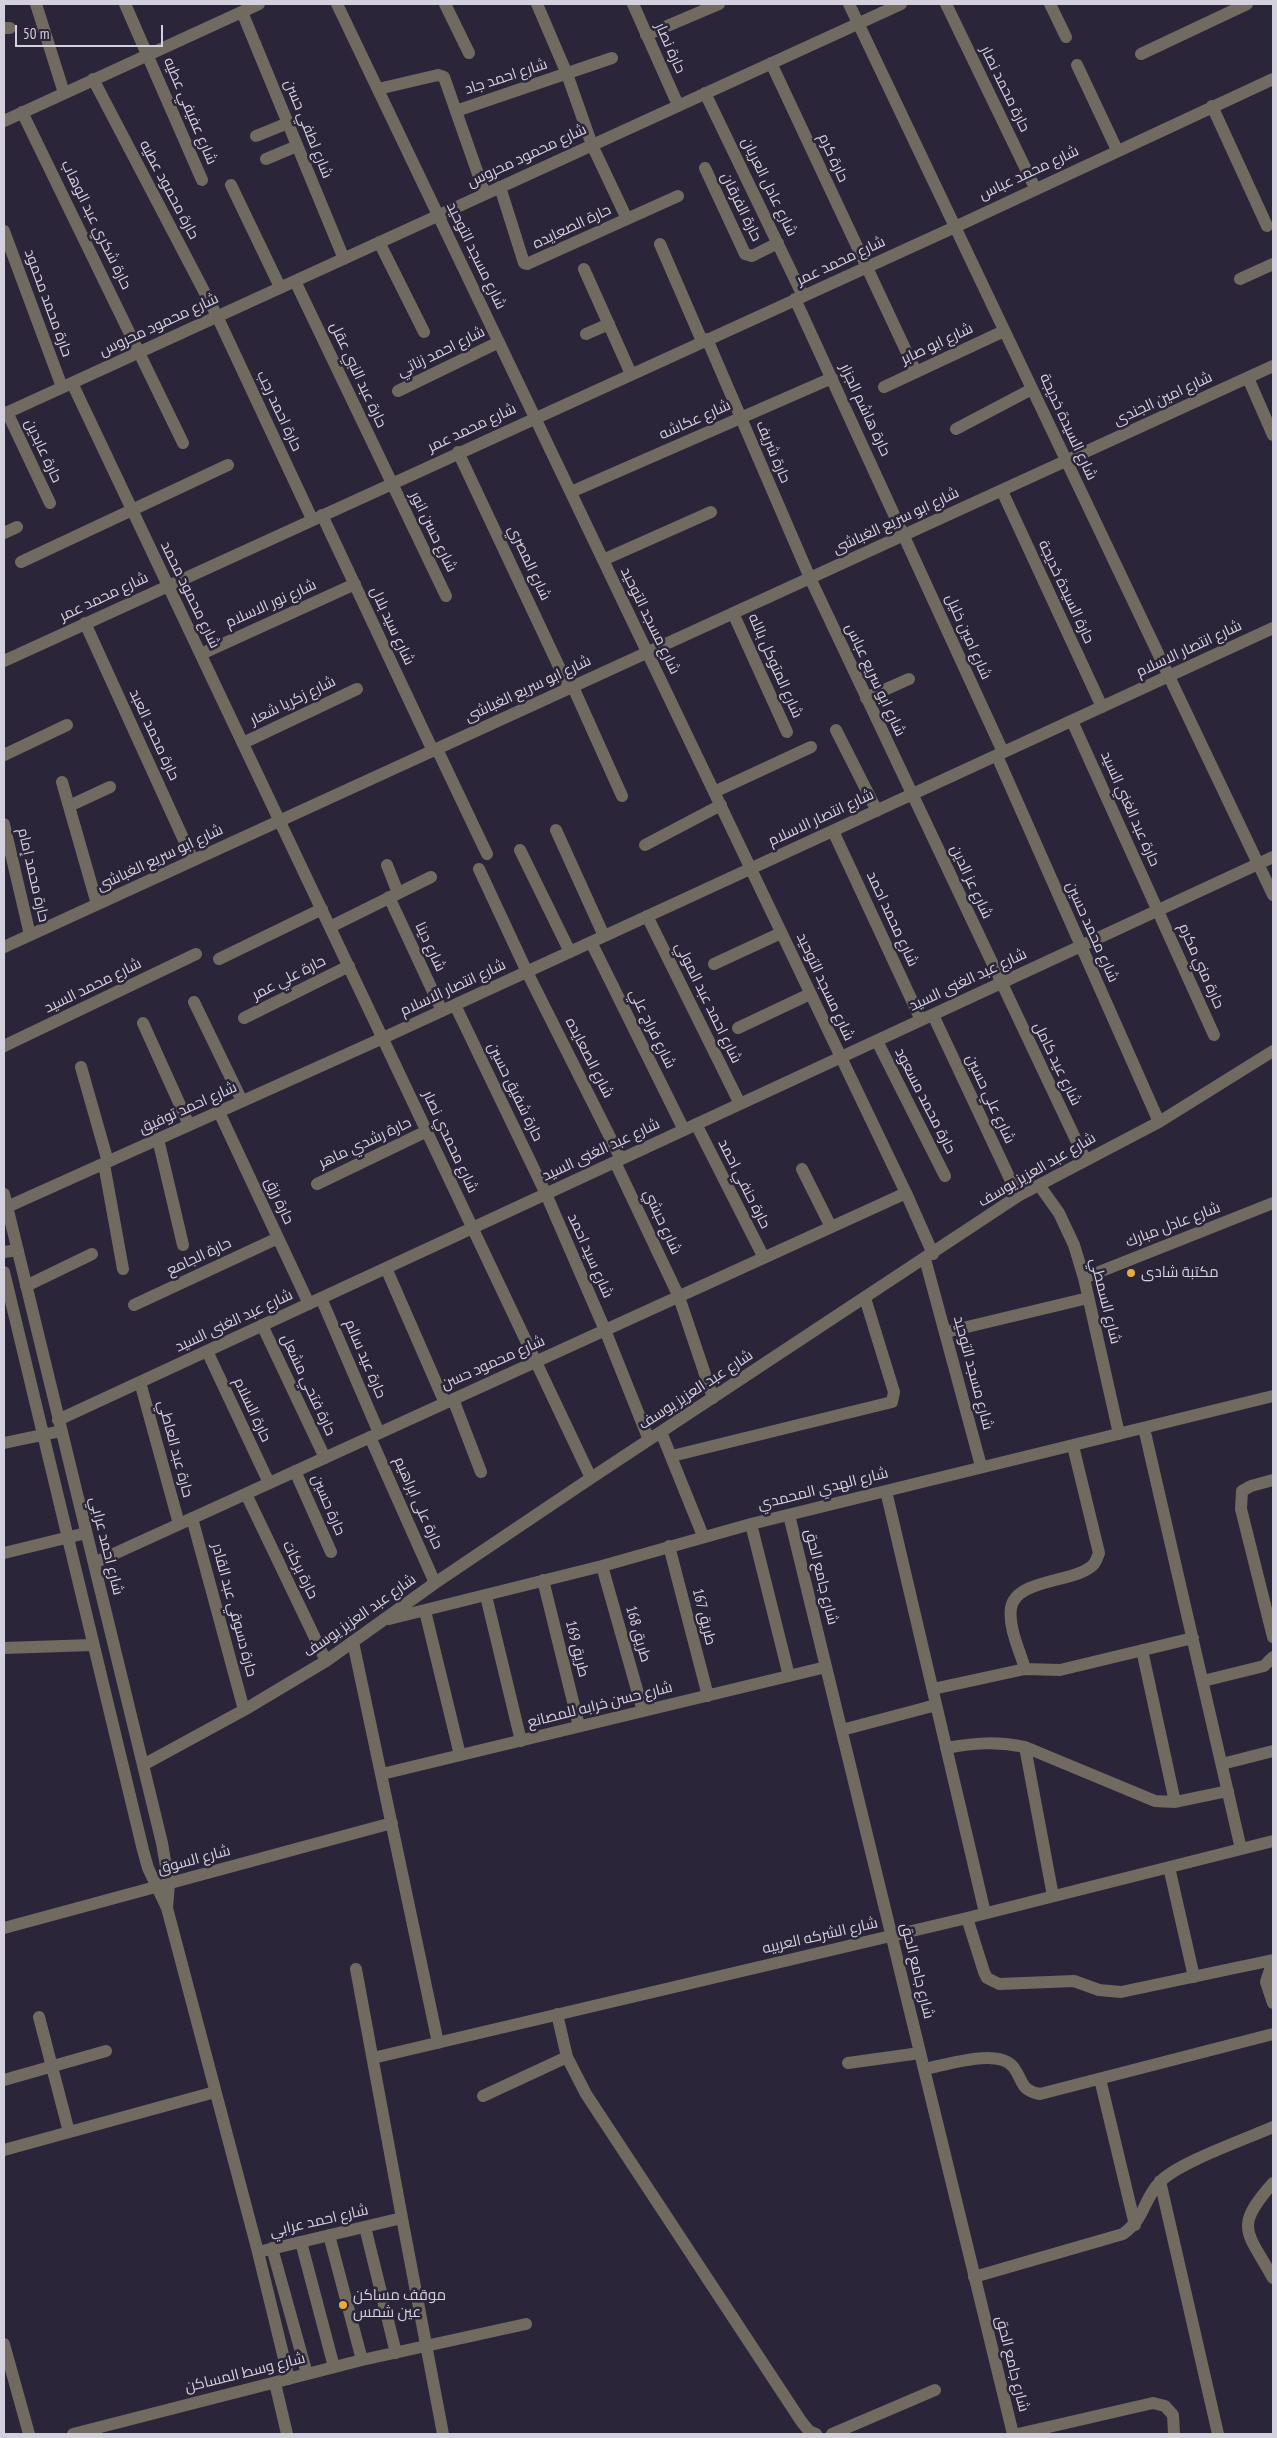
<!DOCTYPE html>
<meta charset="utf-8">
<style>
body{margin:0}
#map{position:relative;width:1277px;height:2438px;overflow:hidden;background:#2a2539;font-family:"PT Sans Narrow",sans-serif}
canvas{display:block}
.frame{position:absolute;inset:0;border:5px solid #d4d1de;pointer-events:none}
.scale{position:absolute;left:15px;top:25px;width:148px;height:22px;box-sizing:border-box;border:2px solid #d4d1de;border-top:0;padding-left:6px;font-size:15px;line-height:18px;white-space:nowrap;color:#d4d1de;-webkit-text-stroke:4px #2a2539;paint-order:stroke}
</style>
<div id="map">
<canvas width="1277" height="2438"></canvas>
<div class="frame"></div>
<div class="scale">50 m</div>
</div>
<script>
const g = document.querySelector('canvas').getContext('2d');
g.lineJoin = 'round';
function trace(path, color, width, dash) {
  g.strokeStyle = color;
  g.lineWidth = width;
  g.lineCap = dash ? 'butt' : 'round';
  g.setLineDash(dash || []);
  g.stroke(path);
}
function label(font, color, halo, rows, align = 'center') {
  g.font = font + ' "PT Sans Narrow",Cairo,sans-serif';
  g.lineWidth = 5;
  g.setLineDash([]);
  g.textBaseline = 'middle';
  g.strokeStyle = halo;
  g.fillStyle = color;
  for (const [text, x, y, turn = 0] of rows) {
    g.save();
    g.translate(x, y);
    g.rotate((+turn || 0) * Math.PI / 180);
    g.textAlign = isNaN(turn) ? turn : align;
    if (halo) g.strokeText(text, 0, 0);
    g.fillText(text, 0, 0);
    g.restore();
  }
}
trace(new Path2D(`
 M 36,4 L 64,93
 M 125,4 L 202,180
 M 337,4 L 906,1193 L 933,1254
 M 445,4 L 469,53
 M 537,4 L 567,74 L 592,145 L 627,219
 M 633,4 L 678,105
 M 849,4 L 1273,895
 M 946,4 L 1035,188
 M 1050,4 L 1066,37
 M 242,12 L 344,259
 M 4,28 L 10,28
 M 646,35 L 719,4
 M 1141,54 L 1247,4
 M 771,63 L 916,372
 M 1077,65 L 1117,150
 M 93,79 L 217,316 L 312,519
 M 378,89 L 438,75 L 444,77 L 485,194
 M 705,93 L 803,296
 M 1212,106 L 1267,226
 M 456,111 L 612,58
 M 22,112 L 183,443
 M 4,121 L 259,4
 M 256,136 L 288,123
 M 266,159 L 297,146
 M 705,168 L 745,254 L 752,256 L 778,243
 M 231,185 L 280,287
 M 500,187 L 524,263 L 527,264 L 678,196
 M 4,231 L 62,387
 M 379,242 L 424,332
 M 660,244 L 702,341
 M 584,269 L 631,374
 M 1240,279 L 1273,264
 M 295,281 L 446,596
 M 795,299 L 1003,752
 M 586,334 L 609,324
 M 707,339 L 810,578 L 1085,1159
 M 1248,378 L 1273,435
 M 72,383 L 591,1478
 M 884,387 L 1004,331
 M 398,391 L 499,342
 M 7,412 L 50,503
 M 4,414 L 901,4
 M 956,429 L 1032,389
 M 458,452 L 569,688
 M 1002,491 L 1102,707
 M 571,492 L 832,378
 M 322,515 L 433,751
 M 4,533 L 17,527
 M 603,560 L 711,512
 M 21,562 L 228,465
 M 733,613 L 787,732
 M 85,623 L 193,860
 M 201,654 L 355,584
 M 4,661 L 955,227 L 1273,79
 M 573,687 L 622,796
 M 866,698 L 909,679
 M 1072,721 L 1214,1035
 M 836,730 L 877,811
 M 243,743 L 357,689
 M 437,749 L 487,854
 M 4,755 L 67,725
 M 997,756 L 1159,1122
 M 62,782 L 97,904
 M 714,792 L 811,747
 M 69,806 L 110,787
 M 4,824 L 30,935
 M 556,830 L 604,936
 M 833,831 L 921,1020
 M 645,845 L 721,805
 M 520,850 L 570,952
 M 387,865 L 398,893
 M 479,869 L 527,972 L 621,1159
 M 389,897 L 442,1011
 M 647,916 L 740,1104
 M 330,927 L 431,877
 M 591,942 L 684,1130
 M 4,947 L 1273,366
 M 219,959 L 322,909
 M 714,964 L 781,933
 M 194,1002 L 242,1101
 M 455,1005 L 546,1194 L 605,1330 L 649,1440
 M 933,1015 L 1018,1196
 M 244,1018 L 349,966
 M 143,1023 L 189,1125
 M 738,1028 L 810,994
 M 877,1041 L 945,1176
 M 4,1046 L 196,954
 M 81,1067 L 108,1162
 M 219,1112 L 309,1304
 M 696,1124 L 764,1258
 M 158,1139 L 183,1245
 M 615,1162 L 679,1297 L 713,1398
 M 104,1164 L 123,1269
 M 802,1169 L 831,1227
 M 317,1184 L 427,1131
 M 1039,1185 L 1059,1213 L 1074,1245 L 1084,1278 L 1119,1434
 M 4,1194 L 162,1843 L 169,1884 L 167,1908
 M 7,1207 L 383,1038 L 1273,628
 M 4,1252 L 18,1250
 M 925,1259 L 981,1466
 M 386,1268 L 445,1403
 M 4,1272 L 143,1850 L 148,1868 L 167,1908 L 258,2252 L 402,2218 L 443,2434
 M 1084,1278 L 1273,1203
 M 26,1286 L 92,1254
 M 321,1298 L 379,1433
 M 134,1305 L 278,1238
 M 262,1325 L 325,1458
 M 946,1332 L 1088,1298
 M 207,1351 L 269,1483
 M 140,1382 L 179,1524
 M 453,1399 L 481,1472
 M 58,1420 L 1273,857
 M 1144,1428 L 1241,1849
 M 661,1432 L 703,1536
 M 370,1437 L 435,1583
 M 4,1443 L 61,1431
 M 672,1456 L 892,1402 L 894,1392 L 865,1298
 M 295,1471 L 331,1552
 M 1273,1480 L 1251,1486 L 1242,1491 L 1241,1509 L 1273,1637
 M 886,1491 L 985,1913
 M 246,1494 L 326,1661
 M 789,1515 L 1013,2434
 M 192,1518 L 244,1710
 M 751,1524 L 789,1676
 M 669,1546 L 708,1696
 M 4,1553 L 86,1533
 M 94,1563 L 906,1193
 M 602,1566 L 643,1711
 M 543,1580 L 579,1726
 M 486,1596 L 521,1741
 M 425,1611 L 460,1755
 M 389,1619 L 602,1566 L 751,1524 L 1273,1396
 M 353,1642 L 438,2043
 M 4,1648 L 92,1645
 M 1142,1650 L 1175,1802
 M 1025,1669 C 1020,1651 1008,1627 1011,1608 C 1016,1578 1077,1583 1094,1564 C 1096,1561 1098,1556 1099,1553 L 1073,1446
 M 1203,1681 L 1264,1666 L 1273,1657
 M 933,1689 L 1025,1669 L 1060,1670 L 1193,1638
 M 842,1730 L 936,1705
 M 1025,1747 L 1053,1896
 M 946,1748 C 974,1743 997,1741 1025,1747 L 1155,1801 L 1175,1802 L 1228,1791
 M 1222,1764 L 1273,1751
 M 143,1765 L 244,1710 L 326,1661 L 435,1583 L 591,1478 L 1018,1196 L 1159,1122 L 1273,1051
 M 382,1774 L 826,1667
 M 1169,1867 L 1194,1977
 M 967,1918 L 984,1972 L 987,1978 L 999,1984 L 1074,1981 L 1099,1990 L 1121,1992 L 1273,1960
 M 4,1928 L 392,1823
 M 1273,1961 L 1266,1982 L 1273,2003
 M 356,1969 L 402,2218
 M 557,2014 L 567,2057 L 586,2094 L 801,2421 L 809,2431 L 816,2434
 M 39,2017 L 69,2132
 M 373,2058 L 967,1918 L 1273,1841
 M 848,2063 L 920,2053
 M 924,2069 C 946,2065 1000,2047 1014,2068 C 1024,2082 1020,2090 1040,2094 L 1273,2034
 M 1100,2079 L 1135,2225
 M 4,2080 L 106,2051
 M 483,2096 L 567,2057
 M 4,2150 L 215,2092
 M 1160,2181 L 1218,2434
 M 1273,2183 C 1233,2228 1247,2231 1273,2278
 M 365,2227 L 396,2353
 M 329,2235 L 362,2360
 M 301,2242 L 334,2367
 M 272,2248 L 307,2374
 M 258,2252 L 289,2379
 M 974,2277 L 1123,2234 C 1147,2216 1142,2201 1160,2182 C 1177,2163 1246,2139 1273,2127
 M 4,2344 L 29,2434
 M 275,2383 L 287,2434
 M 73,2434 L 362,2360 L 526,2324
 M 832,2434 L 935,2390
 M 1018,2434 L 1153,2403 L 1165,2406 L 1173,2415 L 1174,2434`), '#706a61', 12);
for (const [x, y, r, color] of [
 [1131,1273,5,"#e7ac36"],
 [343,2305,5,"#e7ac36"]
]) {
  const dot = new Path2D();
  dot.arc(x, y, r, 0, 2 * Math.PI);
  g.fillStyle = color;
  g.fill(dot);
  trace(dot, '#2a2539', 2);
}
label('15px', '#d4d1de', '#2a2539', [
 ["حارة نصار",670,48,66],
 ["شارع احمد جاد",506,77,-18],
 ["حارة محمد نصار",1005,89,64],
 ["شارع عفيفي عطيه",190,111,67],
 ["شارع لطفي حسن",308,129,68],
 ["شارع محمود محروس",527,156,-25],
 ["حارة كرم",833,158,65],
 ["شارع محمد عباس",1029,173,-25],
 ["شارع عادل العريان",769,187,64],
 ["حارة محمود عطيه",169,190,62],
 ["حارة الفرقان",741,207,64],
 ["حارة شكري عبد الوهاب",96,225,64],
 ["حارة الصعايده",572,227,-25],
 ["شارع مسجد التوحيد",476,256,64],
 ["شارع محمد عمر",841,261,-25],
 ["حارة محمد محمود",48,303,70],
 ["شارع محمود محروس",159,325,-25],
 ["شارع ابو صابر",937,344,-25],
 ["شارع احمد زناتي",441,352,-26],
 ["حارة عبد النبي عقل",358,375,65],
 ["شارع امين الجندى",1163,399,-25],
 ["حارة هاشم الجزار",865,410,65],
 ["حارة احمد رجب",279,411,65],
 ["شارع عكاشه",695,420,-24],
 ["شارع السيدة خديجة",1068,427,65],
 ["شارع محمد عمر",472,428,-25],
 ["حارة عابدين",43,451,65],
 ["حارة شريف",773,452,67],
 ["شارع ابو سريع الغباشى",896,521,-25],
 ["شارع حسن انور",433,532,64],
 ["شارع المصري",529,563,65],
 ["حارة السيدة خديجة",1066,592,65],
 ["شارع محمود محمد",190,595,64],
 ["شارع محمد عمر",104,597,-25],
 ["شارع نور الاسلام",271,604,-24],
 ["شارع مسجد التوحيد",650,621,64],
 ["شارع سيد بلال",392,626,65],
 ["شارع امين خليل",968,637,66],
 ["شارع انتصار الاسلام",1189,649,-25],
 ["شارع المتوكل بالله",775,666,66],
 ["شارع ابو سريع عباس",875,680,65],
 ["شارع ابو سريع الغباشى",528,689,-25],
 ["شارع زكريا شعار",293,701,-26],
 ["حارة محمد العبد",154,735,65],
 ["حارة عبد الغني السيد",1130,809,66],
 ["شارع انتصار الاسلام",821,818,-25],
 ["شارع ابو سريع الغباشى",160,858,-25],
 ["حارة محمد إمام",33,875,77],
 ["شارع عز الدين",971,882,65],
 ["شارع محمد احمد",892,919,65],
 ["شارع محمد حسين",1092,932,66],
 ["شارع دينا",430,947,65],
 ["حارة مني مكرم",1201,966,66],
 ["حارة علي عمر",289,978,-27],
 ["شارع عبد الغنى السيد",968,980,-25],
 ["شارع محمد السيد",93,986,-26],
 ["شارع مسجد التوحيد",825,987,65],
 ["شارع انتصار الاسلام",453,988,-25],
 ["شارع احمد عبد المولي",708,1003,64],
 ["شارع فراج علي",652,1029,64],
 ["شارع الصعايده",589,1058,63],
 ["شارع عيد كامل",1057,1064,64],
 ["حارة شفيق حسين",515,1092,64],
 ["شارع علي حسين",990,1099,65],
 ["حارة محمد مسعود",925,1101,63],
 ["شارع احمد توفيق",188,1108,-24],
 ["شارع محمدي نصار",450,1142,65],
 ["حارة رشدي ماهر",365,1143,-25],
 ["شارع عبد الغنى السيد",601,1150,-25],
 ["شارع عبد العزيز يوسف",1037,1170,-30],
 ["حارة حنفي احمد",744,1184,63],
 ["حارة رزق",279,1201,65],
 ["شارع حبشي",662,1222,65],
 ["شارع عادل مبارك",1173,1225,-21],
 ["شارع سيد احمد",590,1256,66],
 ["حارة الجامع",199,1257,-25],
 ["شارع السمطي",1105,1301,76],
 ["شارع عبد الغنى السيد",234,1321,-25],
 ["حارة عيد سالم",365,1359,67],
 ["شارع محمود حسن",493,1363,-24],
 ["شارع مسجد التوحيد",973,1373,75],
 ["حارة فتحي مشعل",308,1385,65],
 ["شارع عبد العزيز يوسف",696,1390,-33],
 ["حارة السلام",252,1410,65],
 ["حارة عبد العاطي",175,1449,75],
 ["شارع الهدي المحمدي",823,1489,-14],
 ["حارة على ابراهيم",418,1503,66],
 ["حارة حسين",328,1505,67],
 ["شارع احمد عرابي",106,1546,76],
 ["حارة بركات",300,1570,64],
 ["شارع جامع الحق",821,1577,76],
 ["حارة دسوقي عبد القادر",234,1610,75],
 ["شارع عبد العزيز يوسف",360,1616,-35],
 ["طريق 167",704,1617,76],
 ["طريق 168",638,1634,74],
 ["طريق 169",577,1649,76],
 ["شارع حسن خرابه للمصانع",600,1705,-14],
 ["شارع السوق",194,1860,-15],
 ["شارع الشركه العربيه",820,1936,-13],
 ["شارع جامع الحق",917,1971,76],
 ["شارع احمد عرابي",319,2221,-13],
 ["شارع جامع الحق",1012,2364,76],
 ["شارع وسط المساكن",245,2373,-14]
]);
label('15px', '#d4d1de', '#2a2539', [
 ["مكتبة شادى",1141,1273],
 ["موقف مساكن",353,2296],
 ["عين شمس",353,2313]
], 'left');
</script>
